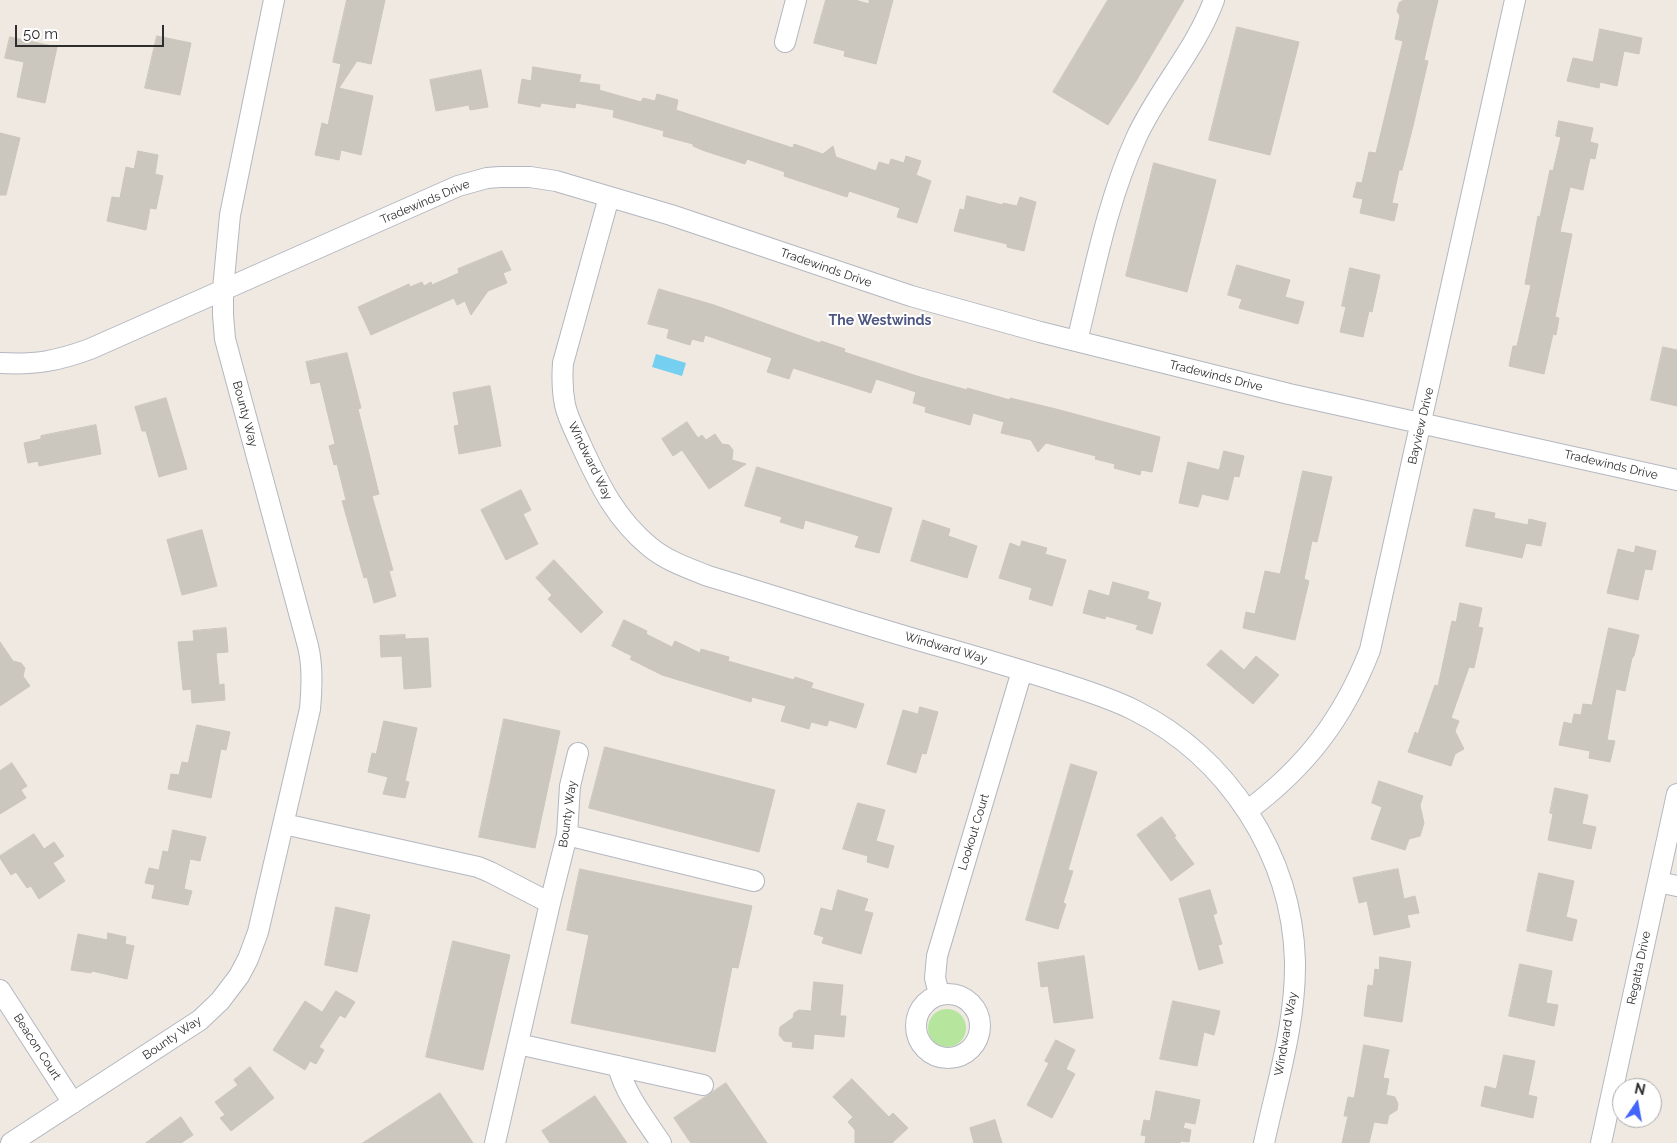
<!DOCTYPE html>
<style>
body{margin:0}
#map{position:relative;width:1677px;height:1143px;overflow:hidden;background:#efe9e1;font-family:Raleway,sans-serif}
canvas{display:block}
.north{position:absolute;left:1612px;top:1078px;width:50px;height:50px;box-sizing:border-box;background:#fff;border:1px solid #ababab;border-radius:50%;rotate:12deg;font-size:14px;font-weight:700;line-height:20px;text-align:center;color:#2e2e2e}
.north::after{content:'';display:block;margin:auto;width:18px;height:22px;background:#4264fb;clip-path:polygon(50% 0,100% 100%,50% 72%,0 100%)}
.scale{position:absolute;left:15px;top:25px;width:149px;height:22px;box-sizing:border-box;border:2px solid #2e2e2e;border-top:0;padding-left:6px;font-size:15px;line-height:18px;white-space:nowrap;color:#2e2e2e;-webkit-text-stroke:4px #fff;paint-order:stroke}
</style>
<div id="map">
<canvas width="1677" height="1143"></canvas>
<div class="north">N</div>
<div class="scale">50 m</div>
</div>
<script>
const g = document.querySelector('canvas').getContext('2d');
g.lineJoin = 'round';
function paint(path, color) {
  g.fillStyle = color;
  g.fill(path, 'evenodd');
}
function trace(path, color, width, dash) {
  g.strokeStyle = color;
  g.lineWidth = width;
  g.lineCap = dash ? 'butt' : 'round';
  g.setLineDash(dash || []);
  g.stroke(path);
}
function label(font, color, halo, rows, align = 'center') {
  g.font = font + ' Raleway,sans-serif';
  g.lineWidth = 4;
  g.setLineDash([]);
  g.textBaseline = 'middle';
  g.strokeStyle = halo;
  g.fillStyle = color;
  for (const [text, x, y, turn = 0] of rows) {
    g.save();
    g.translate(x, y);
    g.rotate((+turn || 0) * Math.PI / 180);
    g.textAlign = isNaN(turn) ? turn : align;
    if (halo) g.strokeText(text, 0, 0);
    g.fillText(text, 0, 0);
    g.restore();
  }
}
paint(new Path2D(`
 M928 1028a19 19 0 1 1 38 0a19 19 0 1 1-38 0Z`), '#b6e59e');
paint(new Path2D(`
 M 656,354 L 686,363 L 682,376 L 652,367 Z`), '#75cff0');
const building = new Path2D(`
 M 347,0 L 385,0 L 371,64 L 357,61 L 339,88 L 373,96 L 361,155 L 341,150 L 339,160 L 315,155 L 322,123 L 328,125 L 341,64 L 333,62 Z
 M 826,0 L 855,0 L 869,4 L 869,0 L 893,0 L 876,64 L 844,56 L 845,51 L 814,43 Z
 M 1108,0 L 1184,0 L 1136,81 L 1108,125 L 1053,92 Z
 M 1404,0 L 1438,0 L 1424,60 L 1428,61 L 1413,126 L 1402,170 L 1399,170 L 1392,203 L 1398,204 L 1394,221 L 1360,213 L 1363,199 L 1353,197 L 1357,182 L 1362,183 L 1369,152 L 1376,153 L 1403,41 L 1395,39 L 1400,16 L 1397,11 L 1399,3 Z
 M 1237,27 L 1299,42 L 1270,155 L 1209,140 Z
 M 1600,29 L 1642,38 L 1639,54 L 1624,51 L 1617,86 L 1600,82 L 1599,88 L 1567,81 L 1573,58 L 1593,62 Z
 M 157,36 L 191,43 L 180,95 L 145,88 Z
 M 10,37 L 57,47 L 45,103 L 17,97 L 24,62 L 5,58 Z
 M 533,67 L 581,75 L 579,82 L 600,85 L 599,90 L 641,102 L 643,98 L 655,101 L 657,94 L 678,100 L 676,110 L 793,148 L 794,144 L 823,154 L 833,146 L 836,157 L 876,171 L 879,162 L 889,165 L 891,159 L 904,163 L 906,156 L 921,161 L 916,175 L 931,181 L 917,223 L 897,217 L 900,208 L 849,191 L 847,197 L 784,176 L 785,172 L 747,159 L 745,164 L 702,150 L 693,146 L 693,144 L 663,136 L 664,131 L 613,117 L 614,110 L 576,103 L 575,108 L 541,103 L 540,107 L 518,103 L 522,79 L 531,81 Z
 M 481,70 L 488,107 L 470,110 L 469,105 L 436,111 L 430,80 Z
 M 1559,121 L 1593,128 L 1590,142 L 1598,144 L 1595,159 L 1590,158 L 1583,190 L 1570,187 L 1560,232 L 1572,234 L 1555,317 L 1559,318 L 1556,335 L 1553,334 L 1544,374 L 1509,366 L 1513,346 L 1517,346 L 1531,285 L 1525,284 L 1538,216 L 1540,217 L 1550,170 L 1553,171 L 1561,137 L 1556,136 Z
 M 0,133 L 20,138 L 6,195 L 0,195 Z
 M 138,151 L 158,155 L 155,174 L 163,176 L 156,209 L 150,208 L 146,230 L 107,221 L 112,197 L 120,198 L 126,167 L 134,169 Z
 M 1154,163 L 1216,180 L 1187,292 L 1126,276 Z
 M 967,196 L 1003,205 L 1003,203 L 1017,206 L 1020,197 L 1036,202 L 1024,251 L 1007,247 L 1007,244 L 954,231 L 960,209 L 964,210 Z
 M 502,251 L 511,270 L 503,273 L 507,283 L 488,291 L 471,315 L 465,301 L 457,305 L 454,298 L 371,335 L 358,307 L 409,284 L 410,287 L 422,282 L 424,286 L 431,282 L 432,285 L 459,273 L 458,269 Z
 M 1237,265 L 1290,280 L 1285,297 L 1304,302 L 1298,324 L 1239,308 L 1242,299 L 1228,295 Z
 M 1350,268 L 1380,275 L 1372,312 L 1369,311 L 1363,337 L 1340,332 L 1346,307 L 1342,306 Z
 M 659,289 L 714,305 L 820,343 L 821,341 L 845,349 L 844,352 L 920,377 L 967,390 L 967,388 L 1010,400 L 1010,398 L 1056,409 L 1160,437 L 1152,472 L 1141,470 L 1140,475 L 1114,468 L 1115,464 L 1095,459 L 1096,456 L 1046,443 L 1038,452 L 1031,440 L 1001,433 L 1004,422 L 973,413 L 970,425 L 925,412 L 926,407 L 913,403 L 916,392 L 876,379 L 871,393 L 793,368 L 789,379 L 767,372 L 772,358 L 705,335 L 703,342 L 692,339 L 690,345 L 667,338 L 669,329 L 648,324 Z
 M 1663,347 L 1677,350 L 1677,406 L 1651,400 Z
 M 347,353 L 361,408 L 358,409 L 379,494 L 372,496 L 393,570 L 389,571 L 396,596 L 374,603 L 367,577 L 364,578 L 342,501 L 346,500 L 337,464 L 334,465 L 329,446 L 335,444 L 320,382 L 311,384 L 306,362 Z
 M 490,386 L 501,446 L 459,454 L 454,426 L 459,425 L 453,393 Z
 M 166,398 L 187,469 L 159,477 L 146,431 L 142,431 L 135,407 Z
 M 687,422 L 698,438 L 702,435 L 706,440 L 715,434 L 722,444 L 729,445 L 733,450 L 732,460 L 746,464 L 709,489 L 682,450 L 673,456 L 662,439 Z
 M 96,425 L 101,454 L 39,466 L 38,461 L 28,463 L 24,443 L 41,439 L 41,436 Z
 M 1224,451 L 1244,456 L 1239,477 L 1234,476 L 1228,500 L 1202,494 L 1198,507 L 1179,503 L 1188,462 L 1219,470 Z
 M 757,467 L 892,508 L 879,553 L 855,547 L 859,536 L 805,520 L 803,529 L 780,522 L 782,517 L 745,506 Z
 M 1303,471 L 1332,477 L 1317,542 L 1312,541 L 1304,579 L 1309,581 L 1295,640 L 1243,628 L 1246,612 L 1255,614 L 1265,571 L 1280,574 Z
 M 521,490 L 531,510 L 523,514 L 538,544 L 506,560 L 481,510 Z
 M 1474,509 L 1495,513 L 1494,518 L 1528,525 L 1529,519 L 1546,523 L 1541,546 L 1526,543 L 1522,558 L 1466,546 Z
 M 923,520 L 950,529 L 948,536 L 977,546 L 967,578 L 911,561 Z
 M 202,530 L 217,586 L 182,595 L 167,540 Z
 M 1022,541 L 1047,548 L 1045,554 L 1066,560 L 1052,606 L 1029,599 L 1032,588 L 999,578 L 1010,543 L 1020,547 Z
 M 1636,546 L 1656,551 L 1652,570 L 1645,569 L 1638,600 L 1607,593 L 1618,549 L 1634,553 Z
 M 554,560 L 603,612 L 581,633 L 548,599 L 552,595 L 536,578 Z
 M 1113,582 L 1149,592 L 1147,599 L 1161,603 L 1152,634 L 1136,629 L 1138,625 L 1106,616 L 1105,619 L 1083,613 L 1089,590 L 1109,596 Z
 M 1460,603 L 1482,608 L 1478,627 L 1483,628 L 1474,668 L 1469,667 L 1451,718 L 1459,721 L 1455,731 L 1464,749 L 1455,754 L 1451,766 L 1408,752 L 1415,732 L 1418,734 L 1435,685 L 1438,686 L 1452,621 L 1456,622 Z
 M 624,620 L 647,631 L 646,634 L 672,647 L 675,641 L 700,653 L 701,649 L 729,657 L 728,661 L 794,680 L 795,677 L 813,683 L 811,688 L 864,704 L 856,728 L 829,720 L 827,726 L 811,722 L 809,729 L 781,721 L 786,706 L 752,697 L 751,702 L 662,675 L 630,659 L 632,656 L 612,646 Z
 M 226,628 L 228,652 L 216,653 L 219,685 L 224,684 L 225,700 L 192,703 L 191,689 L 183,690 L 178,642 L 194,641 L 193,631 Z
 M 1609,628 L 1639,635 L 1634,656 L 1632,658 L 1625,691 L 1616,689 L 1607,740 L 1615,741 L 1610,762 L 1589,758 L 1590,751 L 1559,745 L 1564,722 L 1572,724 L 1574,714 L 1581,715 L 1583,704 L 1592,705 Z
 M 405,635 L 405,639 L 428,638 L 431,687 L 404,689 L 402,656 L 381,657 L 380,636 Z
 M 0,642 L 13,661 L 21,663 L 25,668 L 23,676 L 30,686 L 0,706 Z
 M 1221,650 L 1244,670 L 1256,656 L 1279,675 L 1253,704 L 1207,665 Z
 M 920,707 L 938,712 L 926,754 L 922,753 L 916,773 L 887,764 L 903,710 L 918,714 Z
 M 504,719 L 560,731 L 535,848 L 479,837 Z
 M 384,721 L 417,728 L 405,781 L 409,782 L 405,798 L 383,794 L 388,777 L 368,772 L 372,753 L 376,754 Z
 M 197,725 L 230,732 L 226,750 L 221,749 L 211,798 L 168,789 L 171,774 L 179,775 L 182,762 L 188,763 Z
 M 605,747 L 775,790 L 759,852 L 589,808 Z
 M 12,763 L 27,786 L 21,790 L 26,798 L 0,814 L 0,771 Z
 M 1071,764 L 1097,772 L 1068,870 L 1073,871 L 1063,903 L 1066,904 L 1058,929 L 1026,920 Z
 M 1379,781 L 1423,796 L 1420,805 L 1424,823 L 1420,836 L 1409,839 L 1405,850 L 1371,839 L 1382,807 L 1372,803 Z
 M 1555,788 L 1588,795 L 1582,824 L 1596,827 L 1591,849 L 1548,840 L 1553,814 L 1550,813 Z
 M 858,803 L 885,810 L 876,841 L 894,846 L 888,868 L 867,862 L 868,856 L 843,849 Z
 M 1162,817 L 1176,836 L 1174,837 L 1194,864 L 1171,881 L 1137,835 Z
 M 173,830 L 206,837 L 200,861 L 190,859 L 184,889 L 192,891 L 188,905 L 152,898 L 155,885 L 145,883 L 149,868 L 159,870 L 163,851 L 168,852 Z
 M 34,834 L 44,849 L 54,842 L 64,856 L 53,863 L 65,881 L 39,899 L 31,886 L 27,888 L 16,872 L 11,875 L 0,858 L 0,856 Z
 M 580,869 L 752,906 L 738,968 L 732,967 L 715,1052 L 571,1023 L 589,935 L 567,930 Z
 M 1398,869 L 1404,899 L 1415,896 L 1419,913 L 1407,915 L 1410,927 L 1374,935 L 1367,901 L 1359,903 L 1353,878 Z
 M 1539,873 L 1574,881 L 1566,917 L 1577,920 L 1572,941 L 1527,931 Z
 M 838,890 L 868,899 L 864,911 L 873,913 L 861,954 L 822,943 L 824,937 L 814,934 L 821,908 L 832,911 Z
 M 1210,890 L 1217,913 L 1213,915 L 1222,944 L 1218,945 L 1223,963 L 1199,970 L 1179,899 Z
 M 336,907 L 370,915 L 357,972 L 325,965 Z
 M 108,933 L 126,937 L 125,944 L 134,946 L 127,979 L 92,971 L 91,973 L 71,970 L 78,934 L 107,940 Z
 M 453,941 L 510,955 L 483,1070 L 426,1057 Z
 M 1084,956 L 1093,1018 L 1054,1023 L 1048,986 L 1041,987 L 1038,963 Z
 M 1380,957 L 1411,962 L 1402,1022 L 1364,1016 L 1368,985 L 1373,986 L 1375,969 L 1379,970 Z
 M 1520,964 L 1552,971 L 1546,1003 L 1558,1005 L 1554,1026 L 1509,1016 Z
 M 814,982 L 843,985 L 840,1016 L 846,1016 L 844,1037 L 814,1034 L 813,1049 L 792,1047 L 793,1042 L 784,1041 L 779,1035 L 780,1027 L 793,1018 L 794,1013 L 799,1010 L 811,1011 Z
 M 336,991 L 355,1002 L 345,1018 L 340,1015 L 319,1047 L 324,1050 L 316,1064 L 310,1061 L 305,1070 L 273,1050 L 305,1001 L 322,1012 Z
 M 1173,1001 L 1220,1011 L 1214,1035 L 1204,1032 L 1197,1066 L 1160,1059 Z
 M 1056,1040 L 1075,1050 L 1066,1069 L 1075,1074 L 1052,1118 L 1027,1105 L 1049,1063 L 1045,1061 Z
 M 1364,1045 L 1389,1050 L 1383,1078 L 1389,1079 L 1386,1095 L 1395,1097 L 1398,1104 L 1397,1110 L 1389,1115 L 1387,1124 L 1374,1122 L 1369,1143 L 1342,1143 L 1348,1116 L 1344,1116 L 1348,1097 L 1354,1098 Z
 M 1504,1055 L 1535,1061 L 1528,1095 L 1537,1097 L 1533,1118 L 1481,1106 L 1485,1086 L 1496,1089 Z
 M 250,1067 L 274,1098 L 231,1131 L 220,1118 L 225,1115 L 215,1102 L 238,1085 L 234,1080 Z
 M 852,1079 L 889,1117 L 893,1113 L 908,1128 L 892,1143 L 855,1143 L 855,1130 L 848,1122 L 853,1117 L 833,1097 Z
 M 726,1083 L 767,1143 L 691,1143 L 688,1139 L 674,1118 Z
 M 1156,1091 L 1200,1100 L 1195,1124 L 1185,1122 L 1183,1128 L 1191,1130 L 1189,1142 L 1181,1141 L 1180,1143 L 1145,1143 L 1146,1136 L 1141,1135 L 1144,1120 L 1150,1121 Z
 M 440,1093 L 473,1143 L 363,1143 Z
 M 595,1096 L 627,1143 L 550,1143 L 542,1131 Z
 M 181,1117 L 193,1135 L 181,1143 L 146,1143 Z
 M 995,1120 L 1002,1143 L 974,1143 L 970,1128 Z`);
paint(building, '#cbc7bf');
trace(building, '#cbc5ba', 1);
const minor = new Path2D(`
 M 785,42 L 796,0
 M 609,197 L 563,363 C 562,377 562,390 565,405 C 568,419 576,433 582,447 C 600,486 616,519 650,547 C 667,561 688,568 708,576 C 784,599 859,623 935,645 C 975,656 1014,668 1053,680 C 1080,689 1108,697 1134,710 C 1228,757 1292,855 1295,961 C 1296,1023 1277,1083 1264,1143
 M 1077,341 C 1094,273 1107,201 1137,136 C 1159,89 1196,49 1214,0
 M 0,363 C 36,365 57,361 90,349 L 458,186 L 487,178 L 500,177 L 530,177 L 556,181 L 671,215 L 911,296 L 1040,332 L 1289,394 L 1677,480
 M 1247,811 C 1306,767 1343,719 1370,650 L 1515,0
 M 284,824 L 478,867 L 490,872 L 550,903
 M 567,835 L 754,881
 M 1658,882 L 1677,886
 M 0,990 L 73,1103
 M916 1026a32 32 0 1 1 64 0a32 32 0 1 1-64 0Z
 M 939,994 L 935,978 L 937,956 L 1022,671
 M 518,1044 L 703,1085
 M 618,1066 C 625,1094 645,1119 661,1143
 M 11,1143 L 200,1020 L 220,1001 L 239,976 L 248,959 L 258,932 L 310,709 C 312,688 313,666 308,646 L 225,339 L 223,315 L 223,289 L 230,215 L 274,0
 M 495,1143 L 550,903 L 567,835 L 570,786 L 578,753
 M 1601,1143 L 1677,794`);
trace(minor, '#b4b7c1', 22);
trace(minor, '#fff', 20);
label('12px', '#2e2e2e', '#fff', [
 ["Tradewinds Drive",425,202,-23],
 ["Tradewinds Drive",826,268,19],
 ["Tradewinds Drive",1216,376,14],
 ["Bounty Way",245,414,75],
 ["Bayview Drive",1421,426,-77],
 ["Windward Way",590,461,64],
 ["Tradewinds Drive",1611,465,13],
 ["Windward Way",946,648,16],
 ["Bounty Way",568,814,-82],
 ["Lookout Court",974,832,-73],
 ["Regatta Drive",1639,968,-78],
 ["Windward Way",1286,1034,-80],
 ["Bounty Way",172,1038,-34],
 ["Beacon Court",37,1047,57]
]);
label('bold 14px', '#4d5680', '#fff', [
 ["The Westwinds",880,321]
]);
</script>
